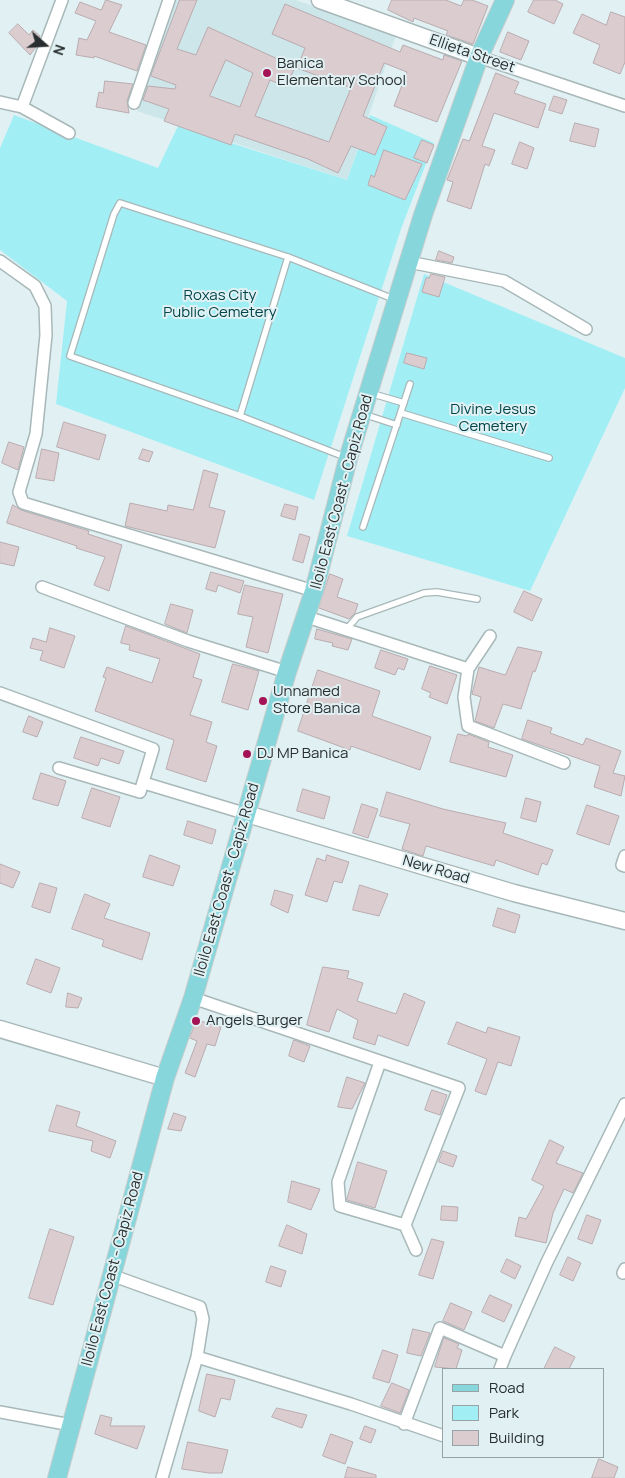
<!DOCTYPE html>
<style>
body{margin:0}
#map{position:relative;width:625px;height:1478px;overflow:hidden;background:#e1f1f3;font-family:Manrope,sans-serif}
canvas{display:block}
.legend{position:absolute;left:442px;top:1368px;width:162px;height:90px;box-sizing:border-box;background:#e1f1f3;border:1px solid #97a3a5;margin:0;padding:6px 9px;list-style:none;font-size:15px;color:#282e2f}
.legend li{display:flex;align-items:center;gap:10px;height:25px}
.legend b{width:25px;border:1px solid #97a3a5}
.north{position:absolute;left:20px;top:20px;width:50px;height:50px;-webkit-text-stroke:4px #e1f1f3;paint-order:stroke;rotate:109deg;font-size:14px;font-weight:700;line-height:20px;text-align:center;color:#282e2f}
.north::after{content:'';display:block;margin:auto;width:18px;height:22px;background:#282e2f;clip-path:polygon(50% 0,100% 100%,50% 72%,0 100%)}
</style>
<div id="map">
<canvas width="625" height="1478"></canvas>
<ul class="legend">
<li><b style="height:6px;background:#87d6dc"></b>Road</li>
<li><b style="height:14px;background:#a2eef5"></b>Park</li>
<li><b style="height:14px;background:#dbccd0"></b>Building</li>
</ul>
<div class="north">N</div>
</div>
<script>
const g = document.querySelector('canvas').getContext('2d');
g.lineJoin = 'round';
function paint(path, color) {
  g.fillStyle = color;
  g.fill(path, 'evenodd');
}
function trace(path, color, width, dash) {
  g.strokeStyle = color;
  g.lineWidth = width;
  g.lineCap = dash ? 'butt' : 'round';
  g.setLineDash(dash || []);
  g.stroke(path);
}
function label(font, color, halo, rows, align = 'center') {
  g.font = font + ' Manrope,sans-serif';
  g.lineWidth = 4;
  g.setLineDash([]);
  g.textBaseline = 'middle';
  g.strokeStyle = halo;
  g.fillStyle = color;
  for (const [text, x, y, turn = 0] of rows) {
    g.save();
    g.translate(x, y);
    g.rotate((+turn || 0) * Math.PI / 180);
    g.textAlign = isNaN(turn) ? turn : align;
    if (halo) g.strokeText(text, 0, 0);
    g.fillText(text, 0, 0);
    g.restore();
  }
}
paint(new Path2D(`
 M 176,0 L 296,0 L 396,35 L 347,180 L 137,111 Z`), '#cde6e9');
paint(new Path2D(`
 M 14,115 L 158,168 L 178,126 L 347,180 L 370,115 L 434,143 L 401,229 L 314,500 L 56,404 L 67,301 L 0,250 L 0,148 Z
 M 424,274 L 625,358 L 625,388 L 530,591 L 347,536 Z`), '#a2eef5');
const building = new Path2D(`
 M 106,0 L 122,5 L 109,32 L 146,45 L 137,71 L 94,56 L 94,58 L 76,55 L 79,38 L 87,40 L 96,21 L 75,13 L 80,2 L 101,10 Z
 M 180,0 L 197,0 L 177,49 L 196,55 L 208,27 L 295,67 L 286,87 L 270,80 L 255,116 L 329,142 L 351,88 L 297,68 L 305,48 L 272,34 L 285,4 L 400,52 L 403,45 L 443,60 L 444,55 L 462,61 L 437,122 L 394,106 L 407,72 L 384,63 L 363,116 L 387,127 L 375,155 L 351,146 L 338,173 L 308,159 L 235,134 L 231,145 L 164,121 L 169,109 L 143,100 L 148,86 L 175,89 L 176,85 L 151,76 ZM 226,60 L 253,73 L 240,107 L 210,96 Z
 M 392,0 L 446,0 L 461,6 L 464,0 L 472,0 L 488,6 L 473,44 L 446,35 L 448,31 L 414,18 L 413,22 L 388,10 Z
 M 534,0 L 555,0 L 563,4 L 554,24 L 528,12 Z
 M 611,12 L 625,17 L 625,62 L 620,74 L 593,63 L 600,45 L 573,33 L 582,14 L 606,25 Z
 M 18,24 L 29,35 L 33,30 L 40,36 L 36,47 L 30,55 L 9,33 Z
 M 508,32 L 529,41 L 521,60 L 500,52 Z
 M 496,73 L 519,82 L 514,93 L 546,104 L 538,128 L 494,113 L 482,146 L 495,150 L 489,166 L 485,164 L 471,209 L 447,201 L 453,182 L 447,180 L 463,139 L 469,141 Z
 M 105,81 L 133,84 L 127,101 L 129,113 L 96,107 L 99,92 L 103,93 Z
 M 554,96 L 567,100 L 562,114 L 549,110 Z
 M 575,123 L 599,129 L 595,147 L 570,141 Z
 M 422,140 L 434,145 L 427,163 L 414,158 Z
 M 520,142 L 534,148 L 527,169 L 512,164 Z
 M 384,150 L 422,164 L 405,200 L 368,185 L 371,175 L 374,177 Z
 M 439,251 L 454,257 L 452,263 L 436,260 Z
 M 431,274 L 445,277 L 439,297 L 422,292 L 426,278 L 429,278 Z
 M 407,353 L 427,358 L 424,369 L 404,363 Z
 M 64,422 L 106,435 L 99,460 L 57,447 Z
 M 9,442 L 24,447 L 18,470 L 2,463 Z
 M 42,449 L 59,453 L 54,481 L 36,478 Z
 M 143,449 L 153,452 L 149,462 L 139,459 Z
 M 204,470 L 218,474 L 209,507 L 225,511 L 215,548 L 125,526 L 130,503 L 167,511 L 168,505 L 193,510 Z
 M 285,504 L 298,507 L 295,520 L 281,516 Z
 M 13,505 L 21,510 L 89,531 L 88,534 L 122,545 L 109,591 L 94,585 L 105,557 L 76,548 L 77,546 L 7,523 Z
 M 300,534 L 310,537 L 303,563 L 293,560 Z
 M 0,542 L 19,547 L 14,566 L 0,563 Z
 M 211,572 L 244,581 L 240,593 L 218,585 L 216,592 L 206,589 Z
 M 330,574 L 343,579 L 337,597 L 358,604 L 355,613 L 349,619 L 319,608 Z
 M 245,585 L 283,594 L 268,653 L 246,647 L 253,617 L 238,614 Z
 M 524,591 L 542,599 L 532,621 L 514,612 Z
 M 171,604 L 193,610 L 187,633 L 165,624 Z
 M 126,626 L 200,654 L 193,677 L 202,680 L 190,715 L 212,722 L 206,742 L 217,746 L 206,782 L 166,769 L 174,740 L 95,711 L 106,678 L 103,677 L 107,667 L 152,683 L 160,659 L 129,650 L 130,645 L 121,643 Z
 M 50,628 L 75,636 L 64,668 L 40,660 L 43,651 L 30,648 L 33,638 L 46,642 Z
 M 317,629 L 352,639 L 348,650 L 332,646 L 333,643 L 315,639 Z
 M 518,647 L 542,652 L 535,672 L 533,671 L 521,709 L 503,704 L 494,728 L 475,721 L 481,697 L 472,694 L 479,667 L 505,675 Z
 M 381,650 L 408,659 L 404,670 L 398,668 L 395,675 L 375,668 Z
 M 233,664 L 259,671 L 248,710 L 222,702 Z
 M 430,666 L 457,675 L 447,704 L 429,697 L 431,693 L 422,689 Z
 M 318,670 L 380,691 L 372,716 L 431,737 L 420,770 L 351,746 L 350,750 L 298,731 Z
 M 29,716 L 43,722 L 37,737 L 23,732 Z
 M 528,720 L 552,728 L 550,733 L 583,745 L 586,738 L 621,751 L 613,773 L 625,776 L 621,796 L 594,787 L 600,766 L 522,739 Z
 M 458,734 L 467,736 L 468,734 L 489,742 L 488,747 L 513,755 L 506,777 L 450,762 Z
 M 81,737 L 124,751 L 119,764 L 101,758 L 98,766 L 74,758 Z
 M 41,773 L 66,781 L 58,806 L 33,799 Z
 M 92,788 L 120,797 L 110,827 L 82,818 Z
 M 303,789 L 330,797 L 324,819 L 297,811 Z
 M 387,792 L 443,809 L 506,823 L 503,833 L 553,850 L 547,865 L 542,863 L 538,875 L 496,860 L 494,866 L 426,846 L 423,856 L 402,849 L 410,824 L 380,816 Z
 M 526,798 L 541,802 L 536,822 L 521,818 Z
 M 362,804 L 378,809 L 368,838 L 353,833 Z
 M 587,805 L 619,816 L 609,845 L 577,834 Z
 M 188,821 L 216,830 L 212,844 L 184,835 Z
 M 150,855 L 180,866 L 173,886 L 143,877 Z
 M 327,855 L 349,862 L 342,883 L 334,881 L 327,902 L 305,895 L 317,858 L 325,861 Z
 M 0,864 L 20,872 L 13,888 L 0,883 Z
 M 40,883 L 57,888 L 50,913 L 32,907 Z
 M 360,885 L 388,894 L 379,916 L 353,910 Z
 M 275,890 L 293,895 L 288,913 L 271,905 Z
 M 85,894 L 110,904 L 104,918 L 150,933 L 142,960 L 102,946 L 104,940 L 72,929 Z
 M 498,908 L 520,915 L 515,933 L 493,926 Z
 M 36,959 L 60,968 L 51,993 L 27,984 Z
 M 323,967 L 349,971 L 347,978 L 363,983 L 357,1001 L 396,1014 L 404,993 L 425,1002 L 408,1046 L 378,1035 L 375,1045 L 353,1038 L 358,1020 L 337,1009 L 329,1032 L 307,1025 Z
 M 68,993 L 82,998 L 78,1008 L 66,1007 Z
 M 197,1020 L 221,1027 L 215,1046 L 207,1044 L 195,1077 L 185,1073 L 197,1041 L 190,1038 Z
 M 457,1022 L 486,1033 L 488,1027 L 520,1037 L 511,1066 L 498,1062 L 486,1095 L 475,1091 L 487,1059 L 448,1044 Z
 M 294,1040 L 310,1046 L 304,1062 L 289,1056 Z
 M 347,1077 L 365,1083 L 352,1109 L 338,1107 Z
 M 432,1090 L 447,1095 L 440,1115 L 425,1110 Z
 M 57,1105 L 80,1112 L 76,1126 L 116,1141 L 110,1158 L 91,1151 L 93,1141 L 49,1131 Z
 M 174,1113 L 186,1117 L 181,1131 L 168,1129 Z
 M 550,1140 L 564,1147 L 556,1163 L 583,1173 L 573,1193 L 564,1189 L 553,1213 L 546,1243 L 515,1236 L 519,1217 L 526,1219 L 544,1186 L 532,1180 Z
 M 443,1151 L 457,1156 L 453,1167 L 439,1162 Z
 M 358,1162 L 387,1171 L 375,1208 L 347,1200 Z
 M 292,1181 L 320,1189 L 311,1210 L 288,1202 Z
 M 442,1206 L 458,1207 L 457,1221 L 441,1220 Z
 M 587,1215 L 601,1220 L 592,1244 L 578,1239 Z
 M 287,1225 L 307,1234 L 302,1254 L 279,1246 Z
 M 50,1229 L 74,1237 L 53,1305 L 29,1298 Z
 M 432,1239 L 444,1242 L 433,1279 L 419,1275 Z
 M 568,1257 L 581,1263 L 573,1281 L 560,1275 Z
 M 507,1259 L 521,1266 L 515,1279 L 501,1272 Z
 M 271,1266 L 286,1271 L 281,1287 L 266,1282 Z
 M 490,1295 L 512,1305 L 504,1322 L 482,1312 Z
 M 451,1303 L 472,1312 L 464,1330 L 443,1321 Z
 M 413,1329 L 430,1333 L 421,1356 L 407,1353 Z
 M 444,1338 L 459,1344 L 457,1348 L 462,1350 L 456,1369 L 435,1367 Z
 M 555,1347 L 575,1357 L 569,1369 L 544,1369 Z
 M 383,1350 L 398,1355 L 389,1383 L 373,1378 Z
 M 207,1374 L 235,1380 L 230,1400 L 221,1398 L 215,1417 L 199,1411 Z
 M 392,1383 L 409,1390 L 400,1413 L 381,1406 Z
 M 277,1408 L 307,1415 L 302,1428 L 272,1417 Z
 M 101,1415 L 112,1418 L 110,1426 L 145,1426 L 137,1449 L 95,1434 Z
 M 365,1426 L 376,1430 L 371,1443 L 360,1439 Z
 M 331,1434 L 353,1442 L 345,1464 L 323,1456 Z
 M 188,1442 L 228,1450 L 222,1473 L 209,1473 L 182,1469 Z
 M 599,1459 L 618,1467 L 614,1478 L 592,1478 Z
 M 348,1467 L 376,1475 L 376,1478 L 345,1478 Z`);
paint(building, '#dbccd0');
trace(building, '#baabaf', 1);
const lane = new Path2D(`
 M 370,393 L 404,403
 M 401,413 L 549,458
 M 363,414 L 397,425
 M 240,416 L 288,257
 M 345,457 L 240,416 L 70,356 L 114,214 L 120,203 L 288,257 L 396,300
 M 363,527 L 410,384
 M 346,630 L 357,617 L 424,593 L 437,592 L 477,599`);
const street = new Path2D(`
 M 479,57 L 625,106
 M 0,102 L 22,107 L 69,133
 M 134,103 L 169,0
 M 22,107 L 62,0
 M 0,261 L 35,286 L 45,306 L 46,335 L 36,434 L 19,492 L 23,503 L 314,591
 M 409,262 L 504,281 L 586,329
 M 42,587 L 188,641 L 287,672
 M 307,617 L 468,669
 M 490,636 L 468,669 L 464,697 L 468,726 L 564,763
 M 0,693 L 153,749 L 140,792 L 59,768
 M 144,783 L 247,814
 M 625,856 L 622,865 L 625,866
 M 193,998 L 459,1088 L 405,1225
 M 380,1062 L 338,1182 L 340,1206 L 405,1225 L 416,1250
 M 623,1273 L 625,1269
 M 111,1275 L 200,1307 L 203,1319 L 197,1357 L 162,1478
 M 197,1357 L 351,1404 L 444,1436
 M 500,1369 L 505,1356
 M 0,1412 L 71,1425
 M 404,1424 L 440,1328 L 505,1356 L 547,1262 L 625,1104`);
const secondary = new Path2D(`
 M 320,0 L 479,57
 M 247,814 L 514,893 L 625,921
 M 0,1029 L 165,1078`);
const primary = new Path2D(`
 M 57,1478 L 165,1078 L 193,998 L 287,672 L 314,591 L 348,459 L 423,215 L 479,57 L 505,0`);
trace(lane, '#a8b8b9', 8);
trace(street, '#a8b8b9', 14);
trace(secondary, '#a8b8b9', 19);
trace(primary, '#cbcdcd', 20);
trace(lane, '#fff', 5.5);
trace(street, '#fff', 11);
trace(secondary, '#fff', 16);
trace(primary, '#87d6dc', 18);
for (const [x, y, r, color] of [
 [267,73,5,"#a31356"],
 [263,701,5,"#a31356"],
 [247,754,5,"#a31356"],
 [196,1021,5,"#a31356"]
]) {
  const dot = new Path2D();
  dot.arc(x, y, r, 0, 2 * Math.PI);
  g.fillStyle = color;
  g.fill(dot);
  trace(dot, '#e1f1f3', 2);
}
label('15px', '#282e2f', '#e1f1f3', [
 ["Ellieta Street",472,54,19],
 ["Iloilo East Coast - Capiz Road",342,492,-75],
 ["New Road",436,870,16],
 ["Iloilo East Coast - Capiz Road",227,880,-74],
 ["Iloilo East Coast - Capiz Road",113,1269,-75]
]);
label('15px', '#282e2f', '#e1f1f3', [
 ["Banica",277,64],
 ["Elementary School",277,81],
 ["Unnamed",273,692],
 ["Store Banica",273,709],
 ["DJ MP Banica",257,754],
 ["Angels Burger",206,1021]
], 'left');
label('15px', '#00454a', '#e1f1f3', [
 ["Roxas City",220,296],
 ["Public Cemetery",220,313],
 ["Divine Jesus",493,410],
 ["Cemetery",493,427]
]);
</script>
